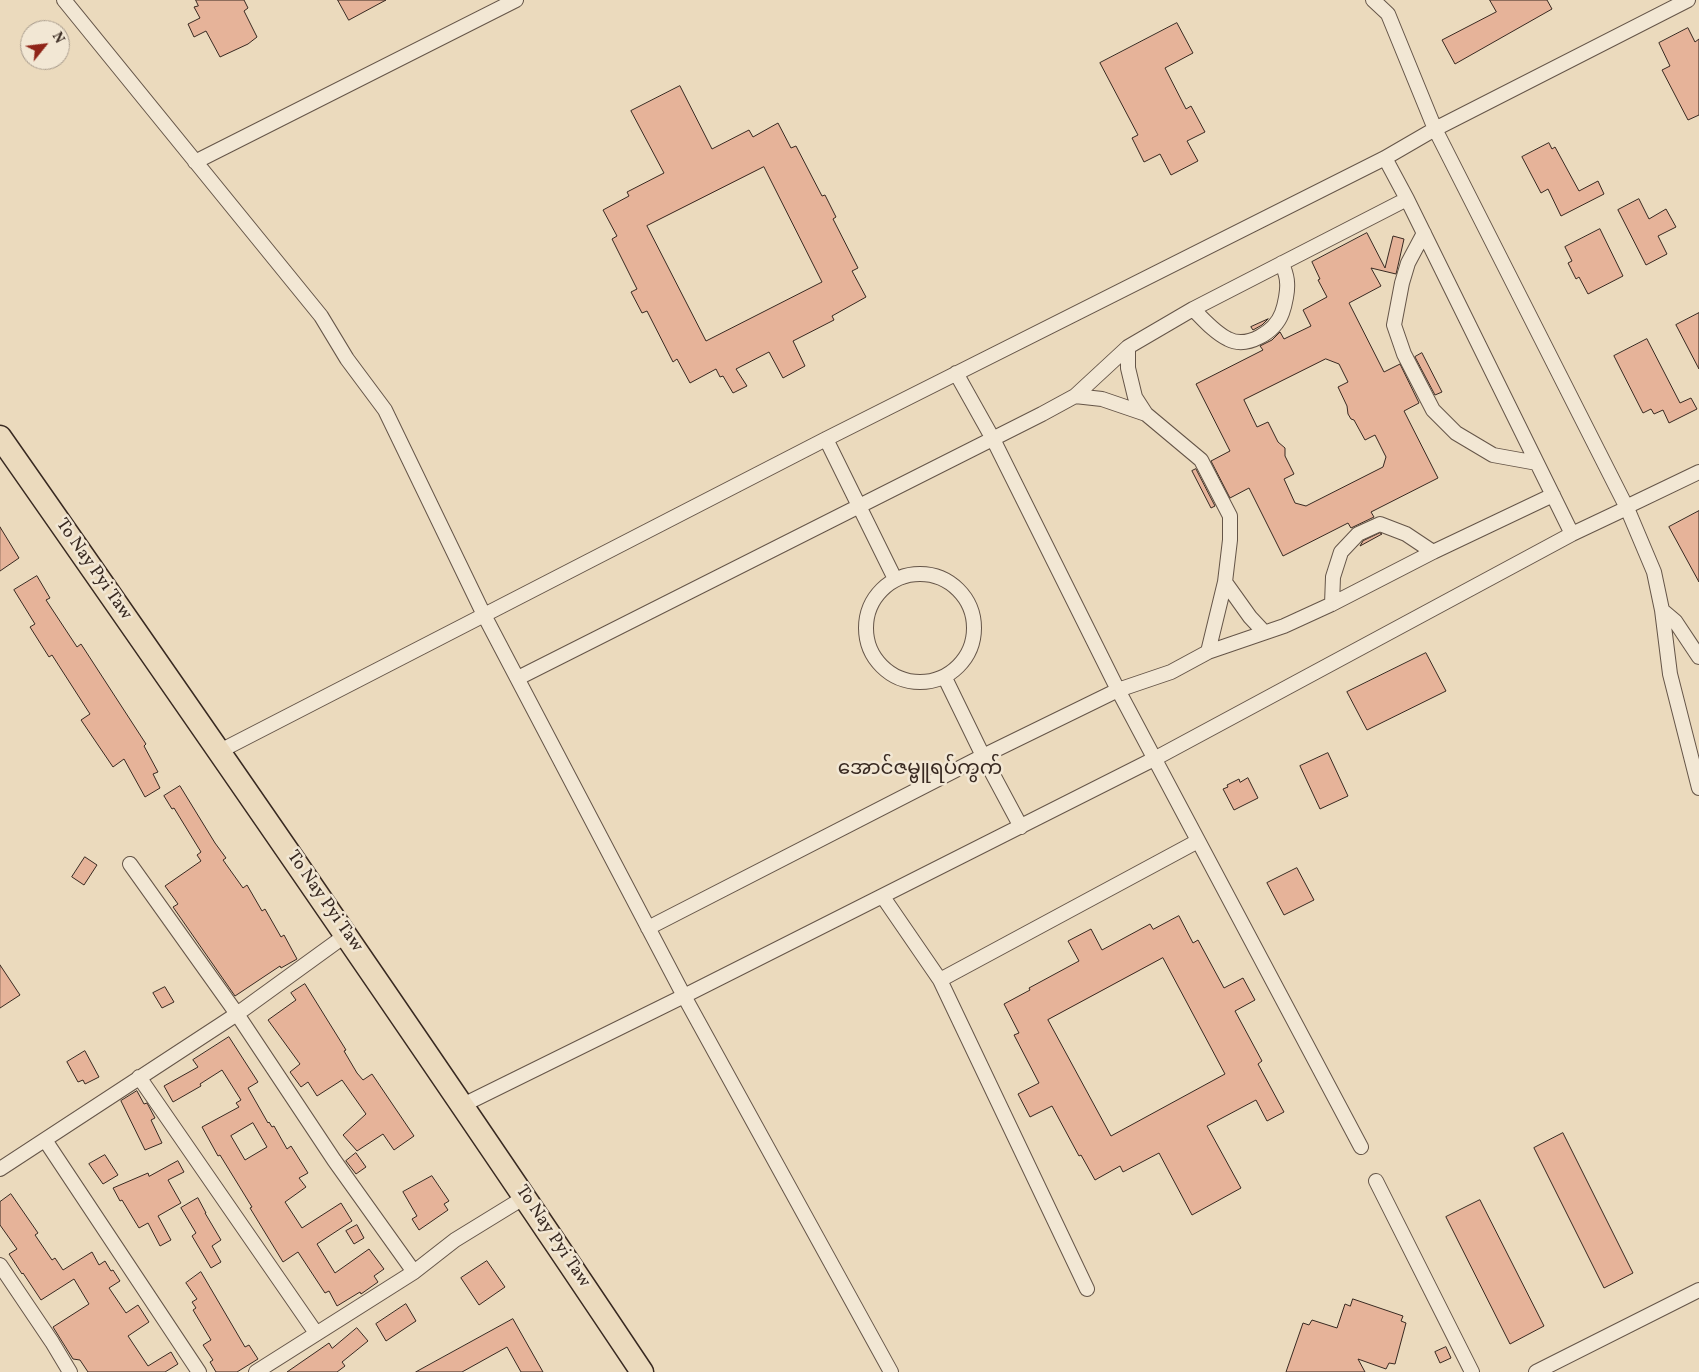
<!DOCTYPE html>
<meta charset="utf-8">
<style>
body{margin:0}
#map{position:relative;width:1699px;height:1372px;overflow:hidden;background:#ebdabd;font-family:Vollkorn,serif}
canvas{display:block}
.north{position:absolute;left:20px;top:20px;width:50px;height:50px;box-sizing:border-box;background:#f2e7d4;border:1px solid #a89b8c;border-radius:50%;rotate:61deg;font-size:14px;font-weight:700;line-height:20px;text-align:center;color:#382921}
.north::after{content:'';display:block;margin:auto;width:18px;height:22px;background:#8f2418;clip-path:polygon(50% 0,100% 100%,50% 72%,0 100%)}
</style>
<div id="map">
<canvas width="1699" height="1372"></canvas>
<div class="north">N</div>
</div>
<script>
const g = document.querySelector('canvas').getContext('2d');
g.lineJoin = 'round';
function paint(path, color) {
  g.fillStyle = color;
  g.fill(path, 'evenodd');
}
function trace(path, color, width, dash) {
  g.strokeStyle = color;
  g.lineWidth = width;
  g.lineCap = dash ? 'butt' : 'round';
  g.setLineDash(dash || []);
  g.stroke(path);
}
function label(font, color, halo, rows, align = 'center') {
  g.font = font + ' Vollkorn,"Noto Sans Myanmar",serif';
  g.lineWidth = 5;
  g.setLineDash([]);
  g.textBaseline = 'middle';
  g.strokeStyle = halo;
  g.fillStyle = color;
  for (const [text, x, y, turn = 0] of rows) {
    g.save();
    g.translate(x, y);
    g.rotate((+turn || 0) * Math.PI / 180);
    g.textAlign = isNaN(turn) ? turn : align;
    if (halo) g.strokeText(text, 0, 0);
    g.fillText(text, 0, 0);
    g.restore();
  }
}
const building = new Path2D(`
 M 196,0 L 244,0 L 248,8 L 244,11 L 257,37 L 248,44 L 220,57 L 206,31 L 194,37 L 188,24 L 200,18 L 194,7 L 198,6 Z
 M 338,0 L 386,0 L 349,20 Z
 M 1490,0 L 1547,0 L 1552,9 L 1455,64 L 1442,40 L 1496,12 Z
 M 1177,23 L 1193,53 L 1165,68 L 1186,109 L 1191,106 L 1205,132 L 1187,141 L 1198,161 L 1171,175 L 1160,154 L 1144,162 L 1132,138 L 1138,135 L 1100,63 Z
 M 1688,28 L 1695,42 L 1699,39 L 1699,115 L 1688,120 L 1662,70 L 1670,66 L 1659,43 Z
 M 680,86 L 712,149 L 749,130 L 753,137 L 778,123 L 791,148 L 796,146 L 822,196 L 825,195 L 836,217 L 833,219 L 858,268 L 852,271 L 866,297 L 832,316 L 834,320 L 793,341 L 805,366 L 783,378 L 769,352 L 736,369 L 747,386 L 733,393 L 723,376 L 720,377 L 716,369 L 690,383 L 677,359 L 673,362 L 647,311 L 642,313 L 631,292 L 637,289 L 612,239 L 617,236 L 603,210 L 629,196 L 627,192 L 664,173 L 631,111 ZM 764,167 L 822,282 L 706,341 L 647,226 Z
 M 1549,143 L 1552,149 L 1555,147 L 1579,191 L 1598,181 L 1604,194 L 1561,216 L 1548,189 L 1541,193 L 1522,157 Z
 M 1639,199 L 1649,219 L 1666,209 L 1676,227 L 1658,236 L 1667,254 L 1646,265 L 1618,210 Z
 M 1600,229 L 1623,276 L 1588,294 L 1579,277 L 1576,279 L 1568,263 L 1572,261 L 1565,247 Z
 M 1367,233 L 1385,268 L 1393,236 L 1404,239 L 1397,270 L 1396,274 L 1371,268 L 1381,286 L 1349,303 L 1384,372 L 1400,364 L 1419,403 L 1404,411 L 1438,478 L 1371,512 L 1374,517 L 1351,528 L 1348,523 L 1283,556 L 1249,488 L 1230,498 L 1211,461 L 1230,451 L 1196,384 L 1263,350 L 1260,346 L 1272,340 L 1280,332 L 1284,339 L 1311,326 L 1303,310 L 1327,297 L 1318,280 L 1320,279 L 1312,262 ZM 1326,359 L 1339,364 L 1348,382 L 1338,387 L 1347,406 L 1348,414 L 1351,419 L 1354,420 L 1365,440 L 1375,435 L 1386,457 L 1383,467 L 1306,506 L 1295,503 L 1284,479 L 1294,474 L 1285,456 L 1285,448 L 1278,442 L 1268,422 L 1257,427 L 1244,400 Z
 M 1699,313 L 1699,369 L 1676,325 Z
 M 1268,319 L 1262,325 L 1253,330 L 1251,327 Z
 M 1647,339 L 1680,403 L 1691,398 L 1697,409 L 1669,423 L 1663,410 L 1654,414 L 1651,409 L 1643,413 L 1614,356 Z
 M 1422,353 L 1442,392 L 1435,395 L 1415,357 Z
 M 1196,469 L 1215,506 L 1211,508 L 1192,471 Z
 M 1699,511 L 1699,582 L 1669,527 Z
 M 0,527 L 19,558 L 0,571 Z
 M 1380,533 L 1382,534 L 1360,546 L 1363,541 Z
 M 37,576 L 50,598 L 46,600 L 77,647 L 81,644 L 146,744 L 144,746 L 158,772 L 153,774 L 160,788 L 145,797 L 124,759 L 113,767 L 81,720 L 90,714 L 52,655 L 49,657 L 30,627 L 35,624 L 14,590 Z
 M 1426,653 L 1446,691 L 1367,730 L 1347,692 Z
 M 1328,753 L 1348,796 L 1320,809 L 1300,766 Z
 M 1248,778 L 1258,798 L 1234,810 L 1223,789 L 1228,787 L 1227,785 L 1239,779 L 1240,782 Z
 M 180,786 L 215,843 L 226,858 L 223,860 L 243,888 L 247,885 L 262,911 L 265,909 L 281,937 L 284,935 L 297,959 L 281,968 L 280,966 L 235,996 L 173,907 L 178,904 L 165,886 L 201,861 L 197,855 L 201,852 L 174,808 L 172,809 L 164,796 Z
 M 85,857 L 97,865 L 84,885 L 72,877 Z
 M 1297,868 L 1314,900 L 1284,915 L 1267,883 Z
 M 1179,916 L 1193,943 L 1198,940 L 1224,988 L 1243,978 L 1255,1000 L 1235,1011 L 1262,1061 L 1258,1064 L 1284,1112 L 1267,1121 L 1256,1100 L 1207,1126 L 1241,1188 L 1192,1215 L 1159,1153 L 1123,1172 L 1120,1166 L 1095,1180 L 1081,1155 L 1079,1156 L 1052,1106 L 1030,1117 L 1018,1094 L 1039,1083 L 1014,1035 L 1019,1033 L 1004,1004 L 1030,990 L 1029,988 L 1079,961 L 1068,941 L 1091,929 L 1102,950 L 1150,924 L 1153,929 ZM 1163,958 L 1225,1074 L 1111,1136 L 1048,1020 Z
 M 0,965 L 20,995 L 0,1008 Z
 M 305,984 L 346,1050 L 344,1051 L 357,1073 L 363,1080 L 372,1074 L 414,1136 L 394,1150 L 383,1134 L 357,1151 L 343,1135 L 366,1114 L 342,1080 L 317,1096 L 308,1082 L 301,1087 L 290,1072 L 300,1064 L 268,1020 L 296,1000 L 291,993 Z
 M 165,987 L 174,1002 L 162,1008 L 153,993 Z
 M 229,1037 L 258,1082 L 248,1088 L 268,1123 L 269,1122 L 272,1127 L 274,1126 L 287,1149 L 291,1146 L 308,1173 L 299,1178 L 306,1187 L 285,1202 L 302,1228 L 341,1203 L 352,1221 L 317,1244 L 335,1273 L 369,1249 L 384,1269 L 374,1276 L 378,1282 L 361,1294 L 360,1292 L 337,1306 L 329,1291 L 325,1293 L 298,1252 L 283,1262 L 250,1208 L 252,1207 L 220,1155 L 218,1156 L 202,1127 L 239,1107 L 236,1103 L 241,1100 L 222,1070 L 200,1084 L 201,1086 L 173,1102 L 164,1086 L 198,1067 L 193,1060 ZM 253,1123 L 267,1147 L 245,1160 L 231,1136 Z
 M 85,1051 L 99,1077 L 85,1084 L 83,1080 L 78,1082 L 67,1062 Z
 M 137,1091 L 144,1104 L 147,1103 L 155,1118 L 151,1120 L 162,1143 L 145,1150 L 121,1101 Z
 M 1563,1133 L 1633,1273 L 1604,1288 L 1534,1148 Z
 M 356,1153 L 366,1167 L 356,1174 L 346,1161 Z
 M 105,1155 L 118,1175 L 103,1184 L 89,1164 Z
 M 178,1161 L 184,1172 L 168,1180 L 181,1203 L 158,1216 L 171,1240 L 160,1246 L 148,1223 L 139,1228 L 122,1200 L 120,1201 L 113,1188 L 148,1173 L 149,1176 Z
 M 432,1176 L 449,1201 L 444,1204 L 448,1210 L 419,1230 L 412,1219 L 417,1216 L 403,1192 Z
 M 11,1194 L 38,1233 L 35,1235 L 52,1260 L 55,1258 L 63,1270 L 92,1252 L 99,1265 L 105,1261 L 111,1271 L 113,1270 L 120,1281 L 109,1288 L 126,1313 L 138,1305 L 149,1322 L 128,1336 L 148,1366 L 171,1352 L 178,1364 L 165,1372 L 88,1372 L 80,1360 L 73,1359 L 53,1327 L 89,1304 L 74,1279 L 41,1300 L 23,1273 L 22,1274 L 9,1254 L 17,1249 L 0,1225 L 0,1202 Z
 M 198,1198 L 206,1213 L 205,1213 L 221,1240 L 212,1246 L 221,1262 L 211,1268 L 192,1236 L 196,1233 L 181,1208 Z
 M 1480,1200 L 1544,1326 L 1510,1344 L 1446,1217 Z
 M 357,1225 L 364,1238 L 354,1244 L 346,1231 Z
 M 487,1261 L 505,1287 L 479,1305 L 461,1278 Z
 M 201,1272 L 245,1347 L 249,1345 L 258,1359 L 237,1372 L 216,1372 L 210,1362 L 213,1360 L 203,1345 L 211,1340 L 193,1310 L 196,1308 L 192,1302 L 197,1299 L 186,1283 Z
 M 1353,1299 L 1403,1316 L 1401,1321 L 1406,1323 L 1395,1364 L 1389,1363 L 1386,1369 L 1358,1359 L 1365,1372 L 1286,1372 L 1303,1323 L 1309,1325 L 1312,1320 L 1337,1328 L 1345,1304 L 1350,1306 Z
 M 406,1304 L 416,1321 L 386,1341 L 376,1324 Z
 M 513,1319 L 543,1372 L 521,1372 L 507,1347 L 462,1372 L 416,1372 Z
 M 357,1328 L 368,1341 L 342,1362 L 345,1366 L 337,1372 L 287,1372 L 329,1343 L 332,1348 Z
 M 1446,1347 L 1451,1358 L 1440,1363 L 1435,1352 Z`);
paint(building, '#e6b399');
trace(building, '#382921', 1);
const street = new Path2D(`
 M 64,0 L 321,316 L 347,359 L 385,410 L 484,615 L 684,996 L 891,1372
 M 1373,0 L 1388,14 L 1435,129 L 1627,508 L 1654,572 L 1662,610 L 1670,674 L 1699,788
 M 1385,158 L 1407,199 L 1572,534
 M 195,162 L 516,0
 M 1424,233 L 1408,263 L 1402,283 L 1394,325 L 1404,354 L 1433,410 L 1456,433 L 1493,455 L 1537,463
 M 1193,309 C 1203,319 1215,333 1228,339 C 1247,349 1275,332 1282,313 C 1285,305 1288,290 1287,282 C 1287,276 1284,269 1282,263
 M 1128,347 L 1128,368 L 1135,397 L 1146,414
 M 956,373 L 993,439 L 1118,690 L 1361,1147
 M 1075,396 L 1128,347 L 1193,309 L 1407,199
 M 826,439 L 895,579
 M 1626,507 L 1699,472
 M866 628a54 54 0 1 1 108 0a54 54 0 1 1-108 0Z
 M 1225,582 L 1250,617 L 1264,632
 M 1332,604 L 1333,577 L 1341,552 L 1358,534 L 1380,524 L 1406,534 L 1433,552
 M 1662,610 L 1675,621 L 1699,657
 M 1208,652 L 1284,626 L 1332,604 L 1433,552 L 1553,495
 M 518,678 L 1042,414 L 1075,396 L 1102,399 L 1146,414 L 1201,460 L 1230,516 L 1230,540 L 1225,582 L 1208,652 L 1171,672 L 1118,690 L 983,756 L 648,928
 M 945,678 L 983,756 L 1021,827
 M 220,751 L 826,439 L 1385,158 L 1435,129 L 1688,0
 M 130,864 L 237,1014 L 334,1160 L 414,1272 L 256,1372
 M 883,897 L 940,980 L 1087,1289
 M 940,980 L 1198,841
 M 139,1077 L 316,1333
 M 463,1105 L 684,996 L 1156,758 L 1572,534 L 1627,508
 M 45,1140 L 199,1372
 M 0,1169 L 237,1014 L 346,935
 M 1376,1181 L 1472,1372
 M 0,1265 L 52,1342 L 70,1372
 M 414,1272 L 455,1240 L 525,1197
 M 1536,1372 L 1699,1290`);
const primary = new Path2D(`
 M 0,437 C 217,747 432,1058 642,1372`);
trace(street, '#655548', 16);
trace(primary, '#382921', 25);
trace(street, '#f2e7d4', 14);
trace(primary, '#ebdabd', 22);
label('18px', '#382921', '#f2e7d4', [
 ["To Nay Pyi Taw",93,570,55],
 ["To Nay Pyi Taw",324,902,55],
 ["To Nay Pyi Taw",552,1237,56]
]);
label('20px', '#382921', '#f2e7d4', [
 ["အောင်ဇမ္ဗူရပ်ကွက်",920,770]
]);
</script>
